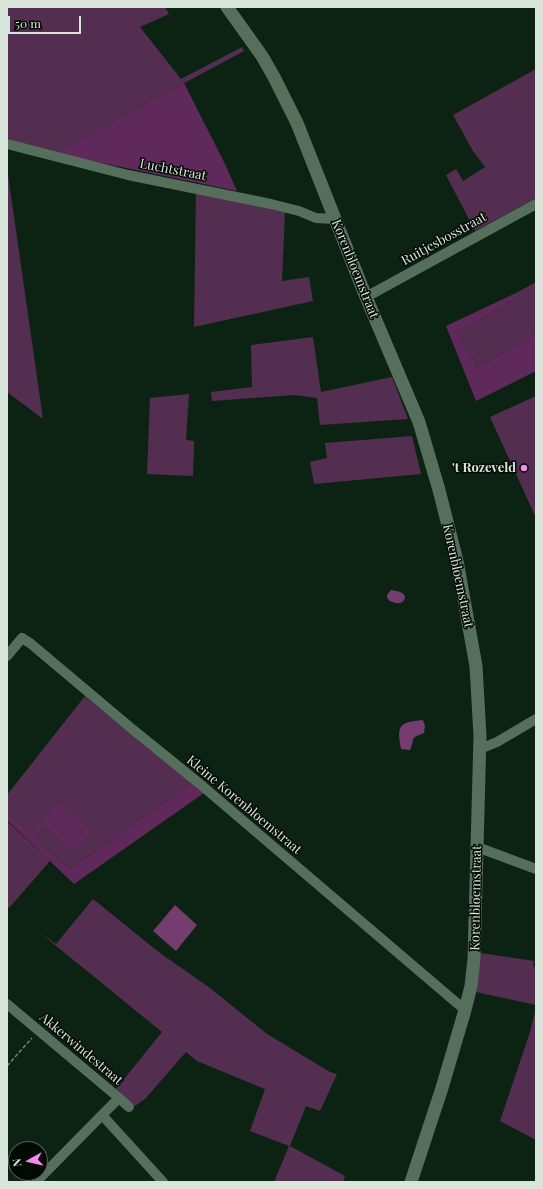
<!DOCTYPE html>
<style>
body{margin:0}
#map{position:relative;width:543px;height:1189px;overflow:hidden;background:#0c2313;font-family:"Playfair Display",serif}
canvas{display:block}
.frame{position:absolute;inset:0;border:8px solid #d7e5da;pointer-events:none}
.north{position:absolute;left:8px;top:1141px;width:40px;height:40px;box-sizing:border-box;background:#030a04;border:1px solid #58625a;border-radius:50%;rotate:262deg;font-size:11px;font-weight:700;line-height:16px;text-align:center;color:#d7e5da}
.north::after{content:'';display:block;margin:auto;width:14px;height:18px;background:#f788ec;clip-path:polygon(50% 0,100% 100%,50% 72%,0 100%)}
.scale{position:absolute;left:8px;top:16px;width:73px;height:18px;box-sizing:border-box;border:2px solid #d7e5da;border-top:0;padding-left:5px;font-size:12px;line-height:14px;white-space:nowrap;color:#d7e5da;-webkit-text-stroke:3px #030a04;paint-order:stroke}
</style>
<div id="map">
<canvas width="543" height="1189"></canvas>
<div class="frame"></div>
<div class="north">N</div>
<div class="scale">50 m</div>
</div>
<script>
const g = document.querySelector('canvas').getContext('2d');
g.lineJoin = 'round';
function paint(path, color) {
  g.fillStyle = color;
  g.fill(path, 'evenodd');
}
function trace(path, color, width, dash) {
  g.strokeStyle = color;
  g.lineWidth = width;
  g.lineCap = dash ? 'butt' : 'round';
  g.setLineDash(dash || []);
  g.stroke(path);
}
function label(font, color, halo, rows, align = 'center') {
  g.font = font + ' "Playfair Display",serif';
  g.lineWidth = 3;
  g.setLineDash([]);
  g.textBaseline = 'middle';
  g.strokeStyle = halo;
  g.fillStyle = color;
  for (const [text, x, y, turn = 0] of rows) {
    g.save();
    g.translate(x, y);
    g.rotate((+turn || 0) * Math.PI / 180);
    g.textAlign = isNaN(turn) ? turn : align;
    if (halo) g.strokeText(text, 0, 0);
    g.fillText(text, 0, 0);
    g.restore();
  }
}
paint(new Path2D(`
 M 7,7 L 165,7 L 169,14 L 140,27 L 181,79 L 242,47 L 244,51 L 54,153 L 7,139 Z
 M 536,69 L 536,198 L 475,231 L 446,175 L 456,169 L 463,181 L 485,167 L 473,151 L 453,115 Z
 M 7,168 L 43,419 L 7,392 Z
 M 196,191 L 285,210 L 282,281 L 309,277 L 313,301 L 194,327 Z
 M 536,282 L 536,333 L 478,367 L 458,333 L 518,297 L 516,293 Z
 M 313,337 L 321,392 L 392,377 L 408,419 L 320,425 L 317,398 L 295,395 L 212,401 L 211,392 L 252,387 L 251,345 Z
 M 189,394 L 186,440 L 194,441 L 193,476 L 147,474 L 150,398 Z
 M 536,396 L 536,518 L 490,417 Z
 M 412,436 L 421,474 L 314,484 L 310,462 L 327,458 L 325,443 Z
 M 85,696 L 191,783 L 70,869 L 36,838 L 46,826 L 59,802 L 29,832 L 7,813 L 7,795 Z
 M 7,821 L 50,861 L 9,908 L 7,906 Z
 M 93,899 L 160,953 L 210,988 L 267,1034 L 330,1072 L 337,1074 L 320,1111 L 306,1106 L 290,1146 L 345,1176 L 343,1182 L 274,1182 L 289,1146 L 250,1131 L 265,1089 L 197,1061 L 186,1052 L 145,1099 L 135,1106 L 116,1089 L 162,1032 L 39,932 L 56,944 Z
 M 481,953 L 534,961 L 533,966 L 536,967 L 536,1005 L 476,992 Z
 M 536,1008 L 536,1140 L 500,1121 L 529,1035 Z`), '#542e50');
paint(new Path2D(`
 M 184,83 L 225,164 L 237,191 L 54,153 Z
 M 516,293 L 518,297 L 458,333 L 478,367 L 536,333 L 536,371 L 476,401 L 446,326 Z
 M 191,783 L 204,793 L 74,884 L 7,820 L 7,813 L 29,832 L 59,802 L 91,832 L 74,851 L 46,826 L 36,838 L 70,869 Z`), '#60295b');
paint(new Path2D(`
 M 391,590 C 397,591 401,591 405,596 C 405,605 396,604 390,601 L 387,598 L 387,595 Z
 M 423,720 L 425,726 L 424,733 C 409,739 416,736 410,750 L 401,749 C 397,726 398,722 423,720 Z
 M 175,905 L 197,925 L 176,951 L 153,931 Z`), '#743c6f');
trace(new Path2D(`
 M 7,1066 L 32,1038`), '#6f8274', 1.5, [4, 2]);
trace(new Path2D(`
 M 7,144 L 128,175 L 271,204 L 299,211 L 316,218 L 335,219
 M 366,297 L 536,204
 M 7,656 L 22,638 L 30,643 L 131,728 L 200,784 L 465,1010
 M 480,749 L 497,742 L 536,719
 M 477,847 L 536,869
 M 7,1004 L 119,1098 L 102,1115
 M 119,1098 L 129,1107
 M 36,1182 L 102,1115 L 163,1182`), '#566f5c', 10);
trace(new Path2D(`
 M 227,7 L 262,56 L 274,77 L 297,123 L 366,297 L 419,422 L 439,490 L 457,561 L 476,666 L 480,736 L 474,959 L 471,986 L 465,1010 L 442,1088 L 411,1182`), '#566f5c', 13);
for (const [x, y, r, color] of [
 [524,468,4,"#f788ec"]
]) {
  const dot = new Path2D();
  dot.arc(x, y, r, 0, 2 * Math.PI);
  g.fillStyle = color;
  g.fill(dot);
  trace(dot, '#030a04', 1.5);
}
label('13px', '#d7e5da', '#030a04', [
 ["Luchtstraat",173,170,11],
 ["Ruitjesbosstraat",444,239,-29],
 ["Korenbloemstraat",355,269,68],
 ["Korenbloemstraat",458,576,78],
 ["Kleine Korenbloemstraat",244,805,40],
 ["Korenbloemstraat",476,898,-89],
 ["Akkerwindestraat",81,1049,40]
]);
label('bold 13px', '#d7e5da', '#030a04', [
 ["'t Rozeveld",516,468]
], 'right');
</script>
